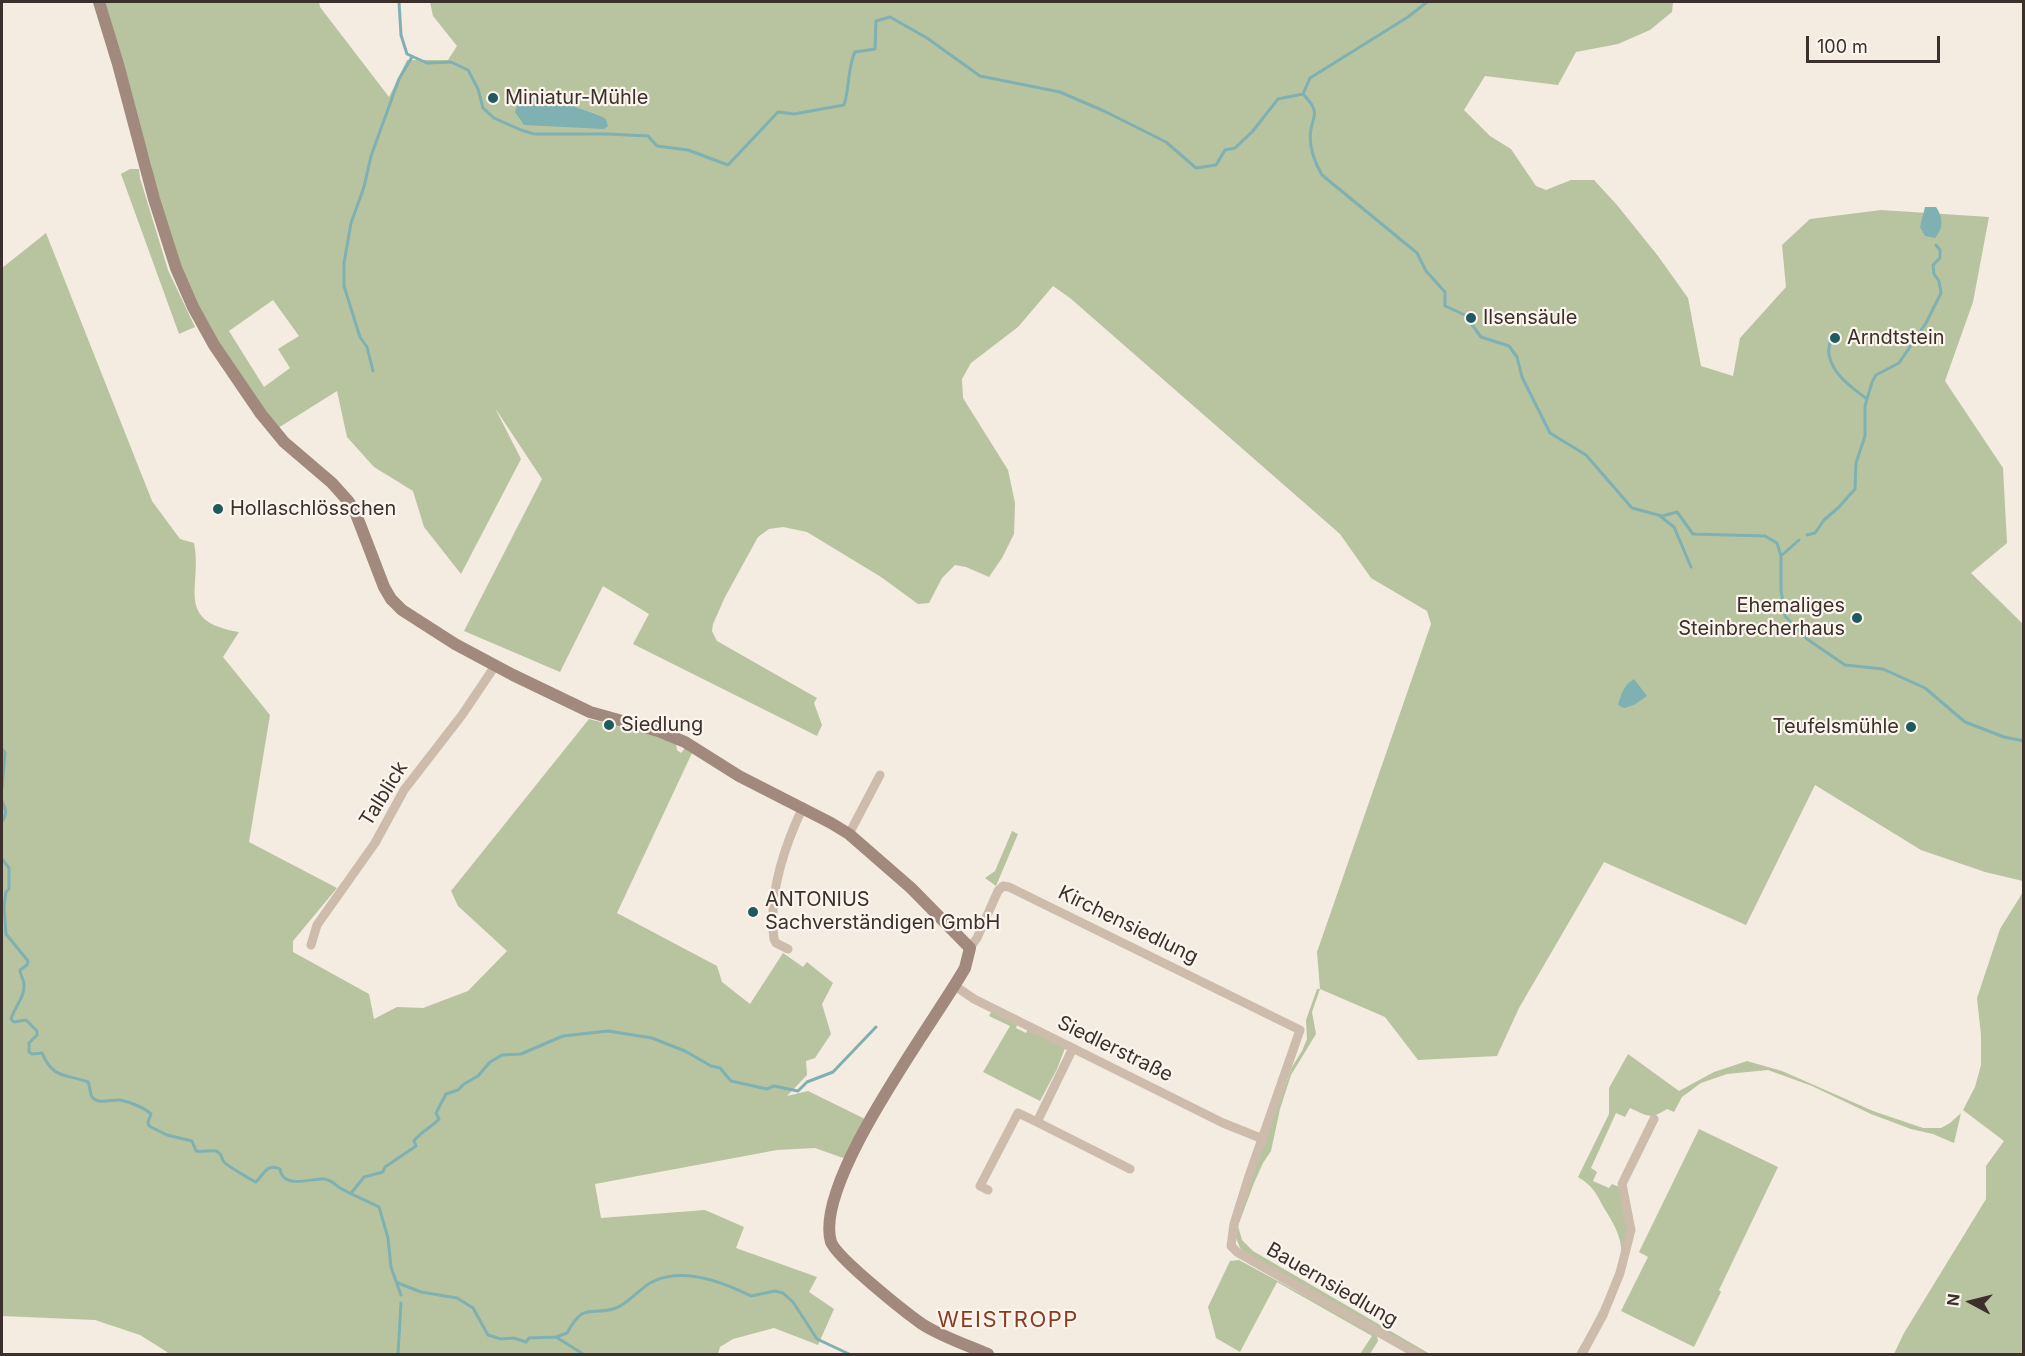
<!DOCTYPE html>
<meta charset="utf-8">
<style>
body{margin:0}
#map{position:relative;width:2025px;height:1356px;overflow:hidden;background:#f4ebe1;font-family:Inter,sans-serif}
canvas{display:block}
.frame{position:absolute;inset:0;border:3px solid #3b302b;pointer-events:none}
.north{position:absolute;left:1941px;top:1272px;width:60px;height:60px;-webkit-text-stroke:4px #fbf5ee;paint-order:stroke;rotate:277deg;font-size:16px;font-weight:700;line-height:24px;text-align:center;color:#3b302b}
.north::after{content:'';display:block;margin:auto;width:21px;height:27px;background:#3b302b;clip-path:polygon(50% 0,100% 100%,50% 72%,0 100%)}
.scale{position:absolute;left:1806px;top:36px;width:134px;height:27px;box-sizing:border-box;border:3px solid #3b302b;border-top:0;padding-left:8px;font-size:18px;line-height:21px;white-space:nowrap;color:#3b302b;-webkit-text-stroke:4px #fbf5ee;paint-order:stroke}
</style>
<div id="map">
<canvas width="2025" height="1356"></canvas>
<div class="frame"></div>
<div class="north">N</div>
<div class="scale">100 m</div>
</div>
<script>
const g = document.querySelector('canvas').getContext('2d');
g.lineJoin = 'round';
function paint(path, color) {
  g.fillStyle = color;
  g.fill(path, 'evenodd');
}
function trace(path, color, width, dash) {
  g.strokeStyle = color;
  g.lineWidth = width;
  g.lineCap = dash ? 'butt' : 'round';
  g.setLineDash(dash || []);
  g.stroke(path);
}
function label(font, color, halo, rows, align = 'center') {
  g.font = font + ' Inter,sans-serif';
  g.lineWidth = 4.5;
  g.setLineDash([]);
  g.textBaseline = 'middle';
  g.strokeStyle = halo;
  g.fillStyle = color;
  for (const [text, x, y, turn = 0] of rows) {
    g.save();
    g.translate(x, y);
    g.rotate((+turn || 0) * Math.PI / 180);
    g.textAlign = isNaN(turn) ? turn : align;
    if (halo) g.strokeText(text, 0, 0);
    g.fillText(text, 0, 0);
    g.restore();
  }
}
paint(new Path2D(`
 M 103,2 L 319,2 L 320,7 L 389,97 L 407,60 L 448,60 L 457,46 L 433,16 L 430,2 L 1673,2 L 1672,12 L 1650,30 L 1618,44 L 1576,52 L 1558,85 L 1485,76 L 1464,110 L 1490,136 L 1511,149 L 1536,186 L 1546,190 L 1571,180 L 1594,180 L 1617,205 L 1658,256 L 1688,298 L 1701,366 L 1733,376 L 1740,338 L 1786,287 L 1782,245 L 1810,219 L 1881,210 L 1989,217 L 1973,302 L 1945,381 L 2003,468 L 2007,543 L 1971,573 L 2023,624 L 2023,881 L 1985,872 L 1921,850 L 1815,785 L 1746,925 L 1604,862 L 1519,1008 L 1497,1056 L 1418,1060 L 1385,1017 L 1320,989 L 1312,1012 L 1316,1034 L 1291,1075 L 1280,1109 L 1271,1151 L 1263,1163 L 1254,1183 L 1238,1226 L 1242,1240 L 1253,1251 L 1430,1354 L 1422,1354 L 1248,1255 L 1240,1248 L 1235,1235 L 1250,1181 L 1277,1108 L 1292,1067 L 1302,1051 L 1307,1039 L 1306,1020 L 1317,989 L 1320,989 L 1317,952 L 1431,624 L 1427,611 L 1371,578 L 1340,534 L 1070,298 L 1053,286 L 1018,327 L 971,363 L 962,379 L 963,398 L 1008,470 L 1015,503 L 1014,534 L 1002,558 L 989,577 L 966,567 L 955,565 L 942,578 L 929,603 L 918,604 L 881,577 L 807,532 L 783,527 L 769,529 L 758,537 L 725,597 L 713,624 L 712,631 L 717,641 L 817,698 L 814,703 L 822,725 L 817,736 L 633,644 L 649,614 L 603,586 L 560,672 L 464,631 L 542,479 L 495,408 L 521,459 L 461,574 L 424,527 L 413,491 L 374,467 L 347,437 L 337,391 L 278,428 C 248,390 219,348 197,304 C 176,264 159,208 151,164 ZM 557,98 L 585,111 L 596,113 L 518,103 ZM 273,300 L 299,336 L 278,349 L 290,368 L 264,387 L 229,331 Z
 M 130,169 L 139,169 L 140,178 L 168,270 L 195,327 L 179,334 L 121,174 Z
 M 46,233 L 152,501 L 180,539 L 194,543 C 203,587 173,621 239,632 L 223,657 L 270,715 L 249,842 L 337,888 L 293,941 L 293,952 L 369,994 L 374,1019 L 397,1007 L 423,1008 L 468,991 L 507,951 L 458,906 L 451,891 L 589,719 L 655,736 L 676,744 L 677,750 L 681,753 L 685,748 L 692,753 L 617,913 L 717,966 L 722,982 L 750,1004 L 783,953 L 803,967 L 807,962 L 833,983 L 822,1004 L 831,1034 L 815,1058 L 806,1061 L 807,1075 L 787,1096 L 808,1091 L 865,1119 L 846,1159 L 815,1148 L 777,1150 L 595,1184 L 601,1218 L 705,1210 L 744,1227 L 736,1248 L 817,1277 L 809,1292 L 834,1309 L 818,1345 L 774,1328 L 733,1339 L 720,1347 L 718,1354 L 168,1354 L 167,1352 L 140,1335 L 95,1320 L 2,1316 L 2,268 Z
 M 1012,831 L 1018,834 L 996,886 L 985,878 L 995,871 Z
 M 2023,892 L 2023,1354 L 1894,1354 L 1904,1333 L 1986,1199 L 1986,1166 L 2004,1141 L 1963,1110 L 1975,1087 L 1981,1065 L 1981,1035 L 1977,998 L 2000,929 Z
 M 991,1012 L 1017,1025 L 1016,1028 L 1026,1033 L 1028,1029 L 1065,1048 L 1057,1069 L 1040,1101 L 983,1072 L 1010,1026 L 989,1016 Z
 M 1628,1054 L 1679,1091 L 1714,1072 L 1747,1061 L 1782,1071 L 1873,1111 L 1923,1128 L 1941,1128 L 1950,1123 L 1961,1113 L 1954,1143 L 1933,1134 L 1911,1129 L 1871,1114 L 1812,1086 L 1768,1070 L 1727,1074 L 1701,1083 L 1682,1097 L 1674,1112 L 1667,1109 C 1650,1120 1648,1116 1630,1108 L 1625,1117 L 1616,1113 L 1591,1168 L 1597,1172 L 1593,1181 L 1609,1188 L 1612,1184 L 1619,1187 L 1628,1230 L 1618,1272 L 1580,1354 L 1576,1354 C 1589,1333 1623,1270 1621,1247 C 1620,1234 1611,1219 1604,1208 C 1596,1193 1593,1186 1578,1177 L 1609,1114 L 1609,1088 Z
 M 1699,1129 L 1778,1167 L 1719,1290 L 1721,1292 L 1694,1347 L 1621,1311 L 1648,1257 L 1639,1252 Z
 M 1239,1260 L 1372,1332 L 1377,1336 L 1378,1341 L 1370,1354 L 1360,1354 L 1372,1336 L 1277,1282 L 1240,1352 L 1216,1338 L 1208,1307 L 1230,1261 Z`), '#b8c4a0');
paint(new Path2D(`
 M 525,94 C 555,94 559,101 584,110 C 593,113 598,115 606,119 L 608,126 L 604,129 L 524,125 L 515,112 L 518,103 Z
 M 1925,207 L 1936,207 C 1943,217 1944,228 1935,238 L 1925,236 L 1920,227 Z
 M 1634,679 L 1647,696 L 1634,705 L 1624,708 L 1618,705 C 1621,694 1624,685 1634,679 Z`), '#7fb0b2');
trace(new Path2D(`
 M 399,2 L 401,35 L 407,54 L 427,63 L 451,62 L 468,70 L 478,89 L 483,108 L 494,118 L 521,130 L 534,134 L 608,134 L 648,136 L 657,146 L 688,150 L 728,165 L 778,112 L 794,114 L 844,105 C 850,87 847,69 855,52 L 875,49 L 876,21 L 890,17 L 927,38 L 980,76 L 1060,92 L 1104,111 L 1166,142 L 1196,168 L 1216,165 L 1225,150 L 1235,148 L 1252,132 L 1278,99 L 1303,94 C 1307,99 1313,104 1314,110 C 1316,116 1312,122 1311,129 C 1308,145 1314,161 1322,175 L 1417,253 L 1426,271 L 1445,292 L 1445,306 L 1465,315 L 1481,337 L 1509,346 L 1517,357 L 1522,377 L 1550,433 L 1586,455 L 1632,508 L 1662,516 L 1677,512 L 1693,534 L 1765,536 L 1777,543 L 1781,556 L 1781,590 L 1785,616 L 1807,639 L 1845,665 L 1883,669 L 1925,688 L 1965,722 L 2004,737 L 2024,741
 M 1303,94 L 1310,78 L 1408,17 L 1427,2
 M 1831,336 C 1830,342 1828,350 1829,355 C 1833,375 1852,388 1867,399
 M 373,371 L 367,347 L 360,337 L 344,286 L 344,263 L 351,223 L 364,187 L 371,156 L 399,79 L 412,57
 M 1660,516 L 1674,527 L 1691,567
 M 1807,535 L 1815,533 L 1824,520 L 1838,508 L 1855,489 L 1856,463 L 1865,436 L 1865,406 L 1872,382 L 1876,375 L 1899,363 L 1926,323 L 1941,293 L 1939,281 L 1934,274 L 1933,265 L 1940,258 L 1940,250 L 1936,245
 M 1781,556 L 1799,540
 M 2,749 L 5,753 L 2,788
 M 2,801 C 5,808 8,814 2,821
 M 2,859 L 9,868 L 9,889 L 6,892 L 4,906 L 6,934 L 28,961 L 27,965 L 20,970 C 20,976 24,978 24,985 C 25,997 14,1008 11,1019 L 14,1022 L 26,1020 L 37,1031 L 37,1035 L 29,1043 L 29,1052 L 32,1054 L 42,1053 C 53,1079 66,1074 88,1082 C 90,1086 90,1094 92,1097 C 98,1105 113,1099 120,1100 C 130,1102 145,1108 151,1114 L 148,1122 L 149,1126 L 167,1135 L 192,1141 L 196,1151 C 203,1152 210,1150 216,1151 C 222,1153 221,1158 224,1162 C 226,1165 253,1181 256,1182 C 264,1174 267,1163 280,1169 C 283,1190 311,1178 324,1179 C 332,1180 334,1184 340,1188 C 352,1195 366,1200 379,1207 L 388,1238 L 391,1267 L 401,1295
 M 352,1192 L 364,1177 L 383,1172 L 385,1167 L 416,1146 L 414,1141 C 421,1131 431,1128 439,1119 L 436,1113 L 446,1094 L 458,1090 L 464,1084 L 478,1076 L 490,1062 L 502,1055 L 521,1054 L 563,1036 L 608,1031 L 652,1038 L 685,1051 L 711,1066 L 720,1068 L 731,1081 L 767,1089 L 774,1086 L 798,1091 L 807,1082 L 833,1072 L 876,1027
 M 398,1283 L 421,1292 L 457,1298 L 473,1308 L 488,1335 L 501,1339 L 514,1338 L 526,1342 L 529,1338 L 556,1337 L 567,1333 C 585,1300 591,1317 616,1308 C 626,1305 640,1289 650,1283 C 680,1266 723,1282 751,1296 L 775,1291 L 783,1293 L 793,1302 L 817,1339 L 849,1354
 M 556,1337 L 583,1354
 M 398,1354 L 401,1303`), '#7fb0b2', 3);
trace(new Path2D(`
 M 849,834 L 880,775
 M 311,945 L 317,925 L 375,843 L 404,790 L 462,715 L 495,666
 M 970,948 L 977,938 L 998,891 L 1003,886 L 1009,887 L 1300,1030 L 1248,1179 L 1234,1224 L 1231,1246 L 1237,1252 L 1417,1354
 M 788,949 L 776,943 L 774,939 C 768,895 784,847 803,807
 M 955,986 L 974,999 L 1223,1123 L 1263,1139
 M 1073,1048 L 1037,1122 L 1130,1169
 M 988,1190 L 980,1186 L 1018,1113 L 1037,1122
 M 1582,1354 L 1603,1315 L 1620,1273 L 1631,1230 L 1622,1184 L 1654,1119`), '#cdbbac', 9);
trace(new Path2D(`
 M 99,2 L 118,64 L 154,199 L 176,268 L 193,307 L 214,345 L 261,414 L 284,442 L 332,483 L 349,502 L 356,514 L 384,587 L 391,599 L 402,610 L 455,644 L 513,675 L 590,712 L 658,731 L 685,742 L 739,776 L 831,823 L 849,834 L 911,888 L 970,948 L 965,968 C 934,1023 813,1182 831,1242 C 837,1258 905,1312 922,1324 C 942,1337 967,1345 988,1354`), '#a18a7d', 12);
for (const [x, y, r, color] of [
 [493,98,6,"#1f5a5e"],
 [1471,318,6,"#1f5a5e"],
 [1835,338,6,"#1f5a5e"],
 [218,509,6,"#1f5a5e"],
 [1857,618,6,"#1f5a5e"],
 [609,725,6,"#1f5a5e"],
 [1911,727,6,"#1f5a5e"],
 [753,912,6,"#1f5a5e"]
]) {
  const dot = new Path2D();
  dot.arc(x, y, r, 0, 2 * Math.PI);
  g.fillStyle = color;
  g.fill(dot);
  trace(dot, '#fbf5ee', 2);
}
label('20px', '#3b302b', '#fbf5ee', [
 ["Miniatur-Mühle",505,98],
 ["Ilsensäule",1483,318],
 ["Arndtstein",1847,338],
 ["Hollaschlösschen",230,509],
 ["Ehemaliges",1845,606,"right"],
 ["Steinbrecherhaus",1845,629,"right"],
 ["Siedlung",621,725],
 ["Teufelsmühle",1899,727,"right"],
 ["ANTONIUS",765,900],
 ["Sachverständigen GmbH",765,923]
], 'left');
label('20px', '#3b302b', '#fbf5ee', [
 ["Talblick",384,794,-58],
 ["Kirchensiedlung",1128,925,26],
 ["Siedlerstraße",1115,1049,26],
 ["Bauernsiedlung",1332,1285,30]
]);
g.letterSpacing = '1.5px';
label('22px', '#8c3b22', '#fbf5ee', [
 ["WEISTROPP",1008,1320]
]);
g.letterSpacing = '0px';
</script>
